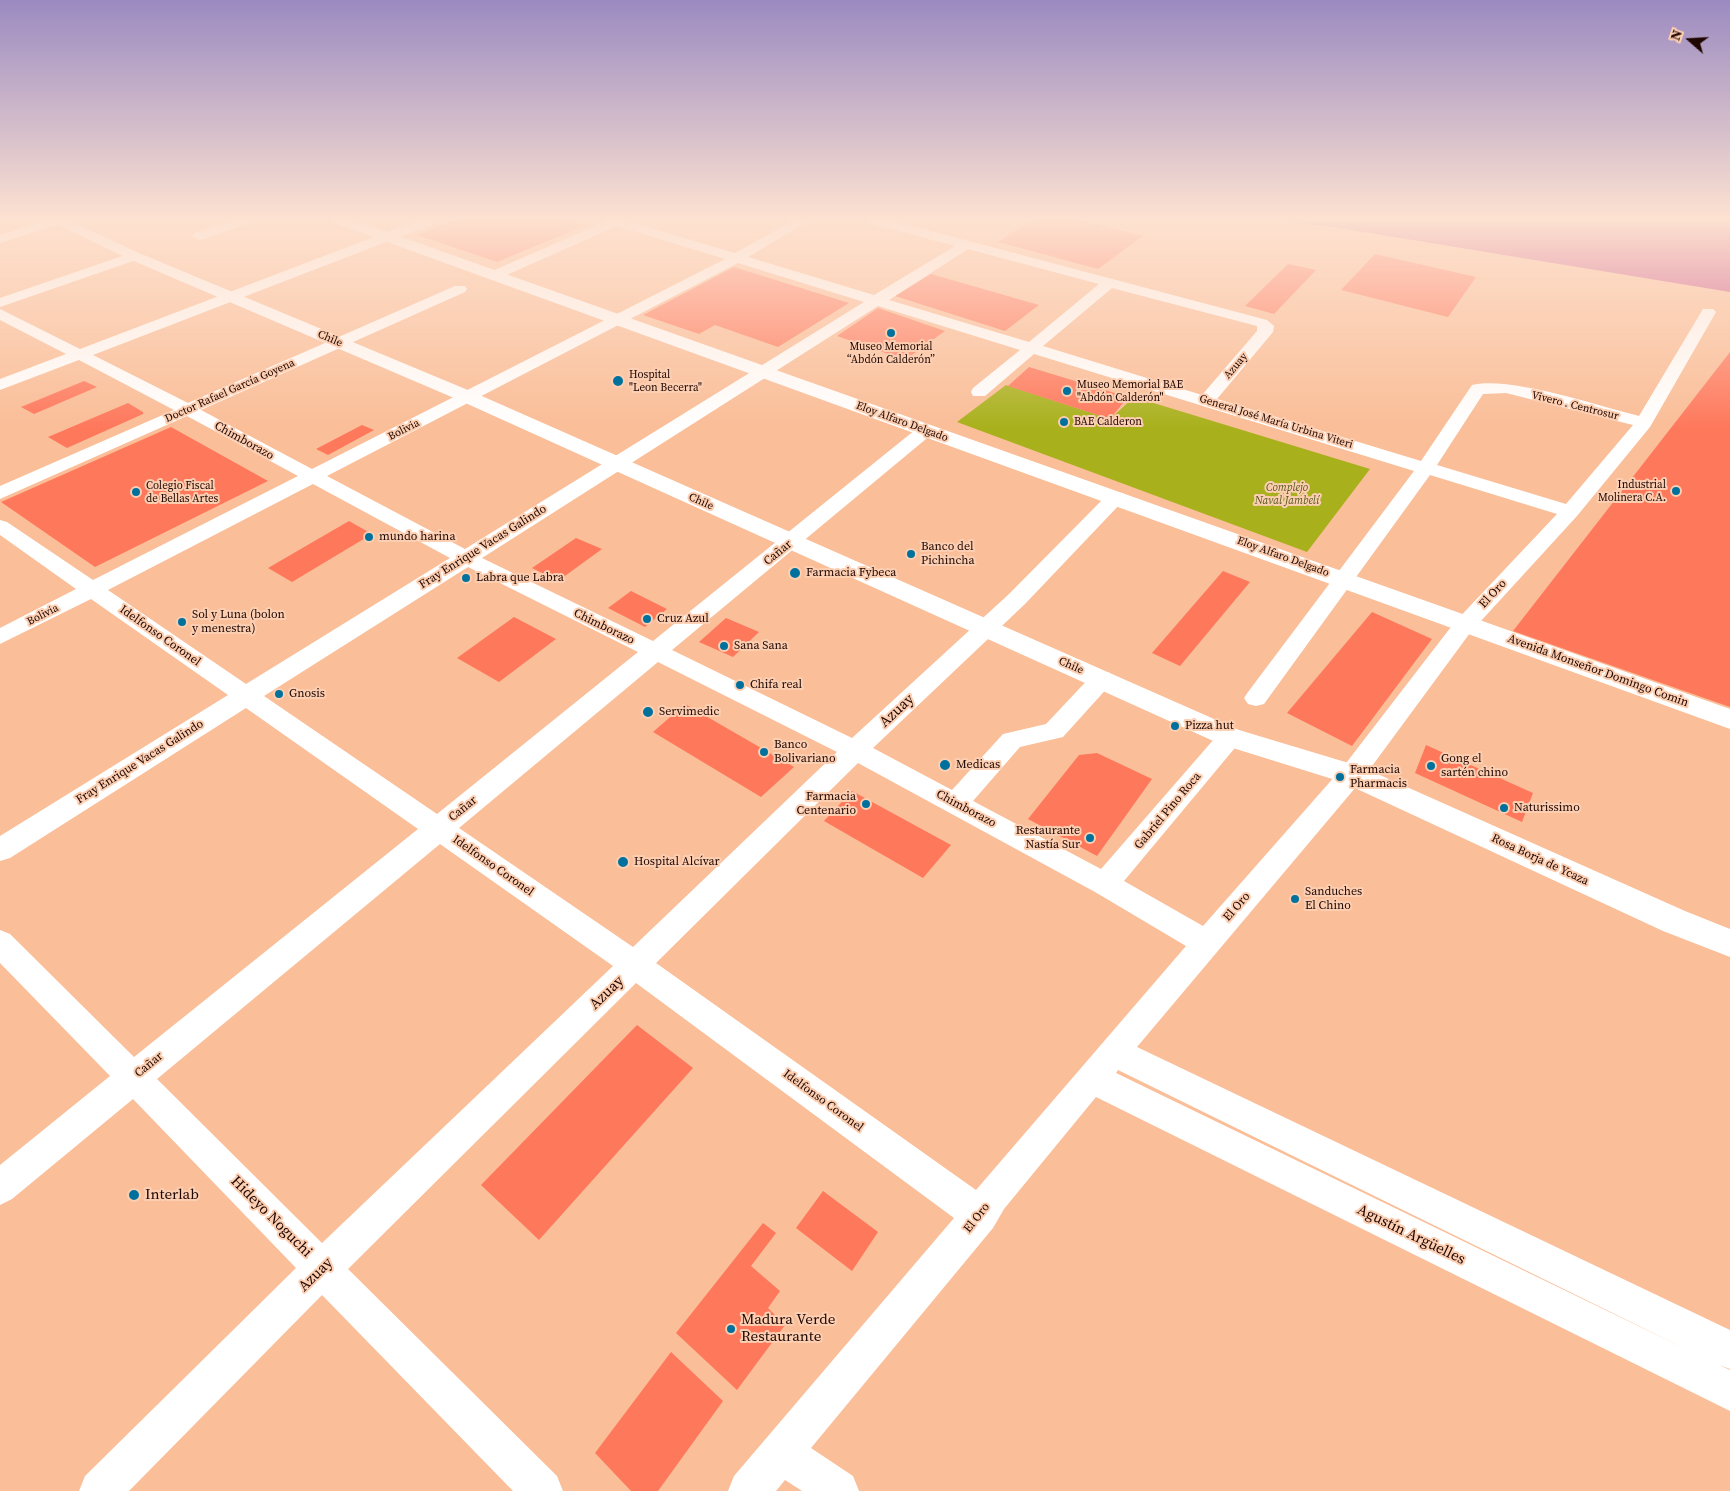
<!DOCTYPE html>
<meta charset="utf-8">
<style>
body{margin:0}
#map{position:relative;width:1730px;height:1491px;overflow:hidden;background:#fabe98;font-family:"Source Serif 4",serif}
canvas{display:block}
.north{position:absolute;left:1665px;top:15px;width:50px;height:50px;-webkit-text-stroke:4px #fdcfb2;paint-order:stroke;rotate:289deg;font-size:14px;font-weight:700;line-height:20px;text-align:center;color:#1f0600}
.north::after{content:'';display:block;margin:auto;width:18px;height:22px;background:#1f0600;clip-path:polygon(50% 0,100% 100%,50% 72%,0 100%)}
</style>
<div id="map">
<canvas width="1730" height="1491"></canvas>
<div class="north">N</div>
</div>
<script>
const g = document.querySelector('canvas').getContext('2d');
g.lineJoin = 'round';
function paint(path, color) {
  g.fillStyle = color;
  g.fill(path, 'evenodd');
}
function trace(path, color, width, dash) {
  g.strokeStyle = color;
  g.lineWidth = width;
  g.lineCap = dash ? 'butt' : 'round';
  g.setLineDash(dash || []);
  g.stroke(path);
}
function label(font, color, halo, rows, align = 'center') {
  g.font = font + ' "Source Serif 4",serif';
  g.lineWidth = 4;
  g.setLineDash([]);
  g.textBaseline = 'middle';
  g.strokeStyle = halo;
  g.fillStyle = color;
  for (const [text, x, y, turn = 0] of rows) {
    g.save();
    g.translate(x, y);
    g.rotate((+turn || 0) * Math.PI / 180);
    g.textAlign = isNaN(turn) ? turn : align;
    if (halo) g.strokeText(text, 0, 0);
    g.fillText(text, 0, 0);
    g.restore();
  }
}
paint(new Path2D(`
 M 1006,385 L 1110,419 L 1134,397 L 1370,469 L 1307,552 L 957,422 Z`), '#a8b11c');
paint(new Path2D(`
 M 1269,219 L 1730,219 L 1730,292 L 1339,228 Z`), '#c74b87');
paint(new Path2D(`
 M 458,219 L 568,219 L 586,225 L 497,262 L 417,235 Z
 M 1034,219 L 1074,219 L 1143,236 L 1098,269 L 998,242 Z
 M 1375,254 L 1476,277 L 1448,317 L 1341,290 Z
 M 1288,264 L 1316,270 L 1274,314 L 1245,306 Z
 M 734,267 L 849,303 L 778,347 L 715,325 L 699,334 L 643,315 Z
 M 931,274 L 1039,305 L 1005,331 L 895,296 Z
 M 878,308 L 945,331 L 905,360 L 837,336 Z
 M 1730,352 L 1730,707 L 1513,631 Z
 M 1029,367 L 1128,397 L 1110,419 L 1008,386 Z
 M 84,381 L 97,387 L 34,414 L 21,407 Z
 M 128,403 L 143,412 L 143,414 L 67,448 L 48,437 Z
 M 362,425 L 374,430 L 328,455 L 316,449 Z
 M 171,427 L 268,481 L 95,567 L 1,502 Z
 M 349,521 L 372,534 L 292,582 L 268,568 Z
 M 576,538 L 602,549 L 558,581 L 532,568 Z
 M 1223,571 L 1250,582 L 1180,666 L 1152,653 Z
 M 631,591 L 667,609 L 645,627 L 608,608 Z
 M 1372,612 L 1432,639 L 1352,746 L 1287,713 Z
 M 514,617 L 556,639 L 499,682 L 457,658 Z
 M 726,618 L 759,632 L 733,657 L 699,642 Z
 M 685,704 L 794,767 L 761,797 L 653,732 Z
 M 1426,745 L 1533,793 L 1522,822 L 1415,773 Z
 M 1097,753 L 1152,779 L 1097,856 L 1028,819 L 1079,755 Z
 M 852,791 L 951,845 L 923,878 L 824,821 Z
 M 637,1025 L 693,1068 L 539,1240 L 481,1185 Z
 M 823,1191 L 878,1232 L 852,1271 L 796,1228 Z
 M 763,1223 L 776,1233 L 751,1266 L 780,1291 L 768,1308 L 785,1325 L 737,1390 L 676,1333 Z
 M 671,1352 L 723,1401 L 658,1491 L 631,1491 L 595,1453 Z`), '#fe785c');
paint(new Path2D(`
 M 48,219 L 68,219 L 67,222 L 0,243 L 0,235 Z
 M 236,219 L 255,219 L 254,222 L 204,239 L 199,240 L 192,236 L 194,233 Z
 M 421,219 L 439,219 L 438,222 L 93,355 L 188,403 L 455,286 L 465,286 L 467,289 L 465,292 L 201,410 L 312,469 L 725,259 L 617,226 L 500,278 L 490,278 L 488,275 L 490,272 L 604,222 L 602,219 L 628,219 L 627,221 L 735,253 L 796,219 L 812,219 L 748,257 L 874,295 L 955,246 L 865,222 L 864,219 L 886,219 L 1267,320 L 1274,326 L 1273,332 L 1217,399 L 1421,461 L 1472,385 C 1511,376 1598,406 1639,416 L 1703,309 L 1713,309 L 1716,312 L 1650,427 L 1577,516 L 1470,633 L 1361,781 L 1137,1047 L 1730,1330 L 1730,1369 L 1719,1365 L 1730,1370 L 1730,1411 L 1096,1097 L 1004,1209 L 993,1228 L 811,1448 L 853,1476 L 859,1491 L 802,1491 L 785,1480 L 776,1491 L 728,1491 L 734,1476 L 954,1218 L 636,983 L 348,1269 L 557,1476 L 563,1491 L 513,1491 L 322,1295 L 129,1491 L 79,1491 L 85,1476 L 296,1268 L 133,1099 L 12,1199 L 0,1205 L 0,1165 L 110,1076 L 0,963 L 0,930 L 10,934 L 134,1057 L 418,829 L 246,708 L 10,858 L 0,861 L 0,836 L 228,695 L 91,599 L 0,644 L 0,628 L 76,589 L 0,535 L 0,520 L 7,522 L 93,580 L 298,476 L 187,416 L 0,499 L 0,486 L 174,410 L 79,360 L 0,390 L 0,379 L 66,354 L 0,320 L 0,309 L 80,349 ZM 968,249 L 1099,284 L 1029,342 L 889,300 ZM 738,263 L 864,302 L 465,549 L 327,476 ZM 1112,288 L 1257,326 L 1257,331 L 1202,395 L 1043,346 ZM 878,306 L 1020,350 L 973,388 L 971,392 L 973,396 L 985,396 L 1034,354 L 1414,471 L 1248,692 L 1244,698 L 1248,704 L 1256,706 L 1264,704 L 1430,475 L 1557,514 L 1454,623 L 1343,767 L 1203,926 L 1124,881 L 1239,743 L 1242,737 L 1239,731 L 1230,728 L 1221,731 L 1101,869 L 973,801 L 1020,747 L 1063,737 L 1110,685 L 1114,679 L 1110,673 L 1102,671 L 1094,673 L 1046,724 L 1003,734 L 952,790 L 873,748 L 1025,604 L 1123,501 L 1126,497 L 1123,493 L 1109,493 L 1009,594 L 852,738 L 672,650 L 932,434 L 935,430 L 932,426 L 920,426 L 653,641 L 482,558 ZM 1506,393 L 1633,425 L 1566,504 L 1437,465 L 1483,394 ZM 313,484 L 450,558 L 246,684 L 108,590 ZM 468,567 L 638,652 L 437,814 L 264,696 ZM 658,662 L 837,752 L 633,947 L 459,828 ZM 858,763 L 1095,892 L 1186,946 L 976,1190 L 656,963 ZM 440,844 L 613,966 L 322,1243 L 157,1079 ZM 1118,1070 L 1688,1350 L 1116,1073 Z
 M 134,252 L 139,253 L 141,256 L 139,259 L 0,307 L 0,298 Z`), '#fff');
paint(new Path2D(`
 M 46,219 L 65,219 L 139,253 L 475,393 L 1239,730 L 1362,767 L 1685,911 L 1730,929 L 1730,957 L 1663,931 L 1342,782 L 1220,744 L 461,401 L 129,259 Z
 M 330,219 L 351,219 L 1730,709 L 1730,729 L 332,222 Z`), '#fff');
const sky = g.createLinearGradient(0, 0, 0, 428);
sky.addColorStop(0, '#9b8ac1');
sky.addColorStop(0.51, '#fde2d1');
sky.addColorStop(1, '#fde2d100');
g.fillStyle = sky;
g.fillRect(0, 0, 1730, 428);
for (const [x, y, r, color] of [
 [891,333,5,"#00719c"],
 [618,381,6,"#00719c"],
 [1067,391,5,"#00719c"],
 [1064,422,5,"#00719c"],
 [1676,491,5,"#00719c"],
 [136,492,5,"#00719c"],
 [369,537,5,"#00719c"],
 [911,554,5,"#00719c"],
 [795,573,6,"#00719c"],
 [466,578,5,"#00719c"],
 [647,619,5,"#00719c"],
 [182,622,5,"#00719c"],
 [724,646,5,"#00719c"],
 [740,685,5,"#00719c"],
 [279,694,5,"#00719c"],
 [648,712,6,"#00719c"],
 [1175,726,5,"#00719c"],
 [764,752,5,"#00719c"],
 [945,765,6,"#00719c"],
 [1431,766,5,"#00719c"],
 [1340,777,5,"#00719c"],
 [866,804,5,"#00719c"],
 [1504,808,5,"#00719c"],
 [1090,838,5,"#00719c"],
 [623,862,6,"#00719c"],
 [1295,899,5,"#00719c"],
 [134,1195,6,"#00719c"],
 [731,1329,5,"#00719c"]
]) {
  const dot = new Path2D();
  dot.arc(x, y, r, 0, 2 * Math.PI);
  g.fillStyle = color;
  g.fill(dot);
  trace(dot, '#fdcfb2', 2);
}
label('11px', '#1f0600', '#fdcfb2', [
 ["Chile",330,339,23],
 ["Azuay",1236,366,-50],
 ["Doctor Rafael García Goyena",230,391,-24],
 ["Vivero . Centrosur",1575,406,14],
 ["Eloy Alfaro Delgado",902,422,20],
 ["General José María Urbina Viteri",1276,422,17],
 ["Bolivia",404,430,-27],
 ["Chile",701,502,24],
 ["Eloy Alfaro Delgado",1283,557,20],
 ["Bolivia",43,615,-27],
 ["Chile",1071,666,24]
]);
label('11px', '#1f0600', '#fdcfb2', [
 ["Museo Memorial",891,347,"center"],
 ["“Abdón Calderón”",891,360,"center"],
 ["Hospital",629,375],
 ["\"Leon Becerra\"",629,388],
 ["Museo Memorial BAE",1077,385],
 ["\"Abdón Calderón\"",1077,398],
 ["BAE Calderon",1074,422],
 ["Industrial",1666,485,"right"],
 ["Molinera C.A.",1666,498,"right"],
 ["Colegio Fiscal",146,486],
 ["de Bellas Artes",146,499]
], 'left');
label('italic 11px', '#53581e', '#fdcfb2', [
 ["Complejo",1287,488],
 ["Naval Jambelí",1287,501]
]);
label('12px', '#1f0600', '#fdcfb2', [
 ["Chimborazo",244,441,29],
 ["Fray Enrique Vacas Galindo",483,547,-32],
 ["Cañar",778,553,-39],
 ["El Oro",1493,594,-47],
 ["Chimborazo",604,627,26],
 ["Idelfonso Coronel",160,636,35],
 ["Avenida Monseñor Domingo Comin",1598,671,20],
 ["Fray Enrique Vacas Galindo",140,762,-32],
 ["Cañar",463,809,-39],
 ["Chimborazo",966,809,28],
 ["Gabriel Pino Roca",1168,811,-50],
 ["Rosa Borja de Ycaza",1540,860,25],
 ["Idelfonso Coronel",493,866,35],
 ["El Oro",1237,907,-49],
 ["Cañar",149,1065,-39],
 ["Idelfonso Coronel",823,1101,36],
 ["El Oro",977,1218,-52]
]);
label('12px', '#1f0600', '#fdcfb2', [
 ["mundo harina",379,537],
 ["Banco del",921,547],
 ["Pichincha",921,561],
 ["Farmacia Fybeca",806,573],
 ["Labra que Labra",476,578],
 ["Sol y Luna (bolon",192,615],
 ["y menestra)",192,629],
 ["Cruz Azul",657,619],
 ["Sana Sana",734,646],
 ["Chifa real",750,685],
 ["Gnosis",289,694],
 ["Servimedic",659,712],
 ["Pizza hut",1185,726],
 ["Banco",774,745],
 ["Bolivariano",774,759],
 ["Gong el",1441,759],
 ["sartén chino",1441,773],
 ["Medicas",956,765],
 ["Farmacia",1350,770],
 ["Pharmacis",1350,784],
 ["Farmacia",856,797,"right"],
 ["Centenario",856,811,"right"],
 ["Naturissimo",1514,808],
 ["Restaurante",1080,831,"right"],
 ["Nastía Sur",1080,845,"right"],
 ["Hospital Alcívar",634,862],
 ["Sanduches",1305,892],
 ["El Chino",1305,906]
], 'left');
label('15px', '#1f0600', '#fdcfb2', [
 ["Azuay",897,711,-43],
 ["Azuay",607,993,-44],
 ["Hideyo Noguchi",271,1217,45],
 ["Agustín Argüelles",1411,1235,26],
 ["Azuay",316,1275,-45]
]);
label('15px', '#1f0600', '#fdcfb2', [
 ["Interlab",145,1195],
 ["Madura Verde",741,1320],
 ["Restaurante",741,1337]
], 'left');
</script>
